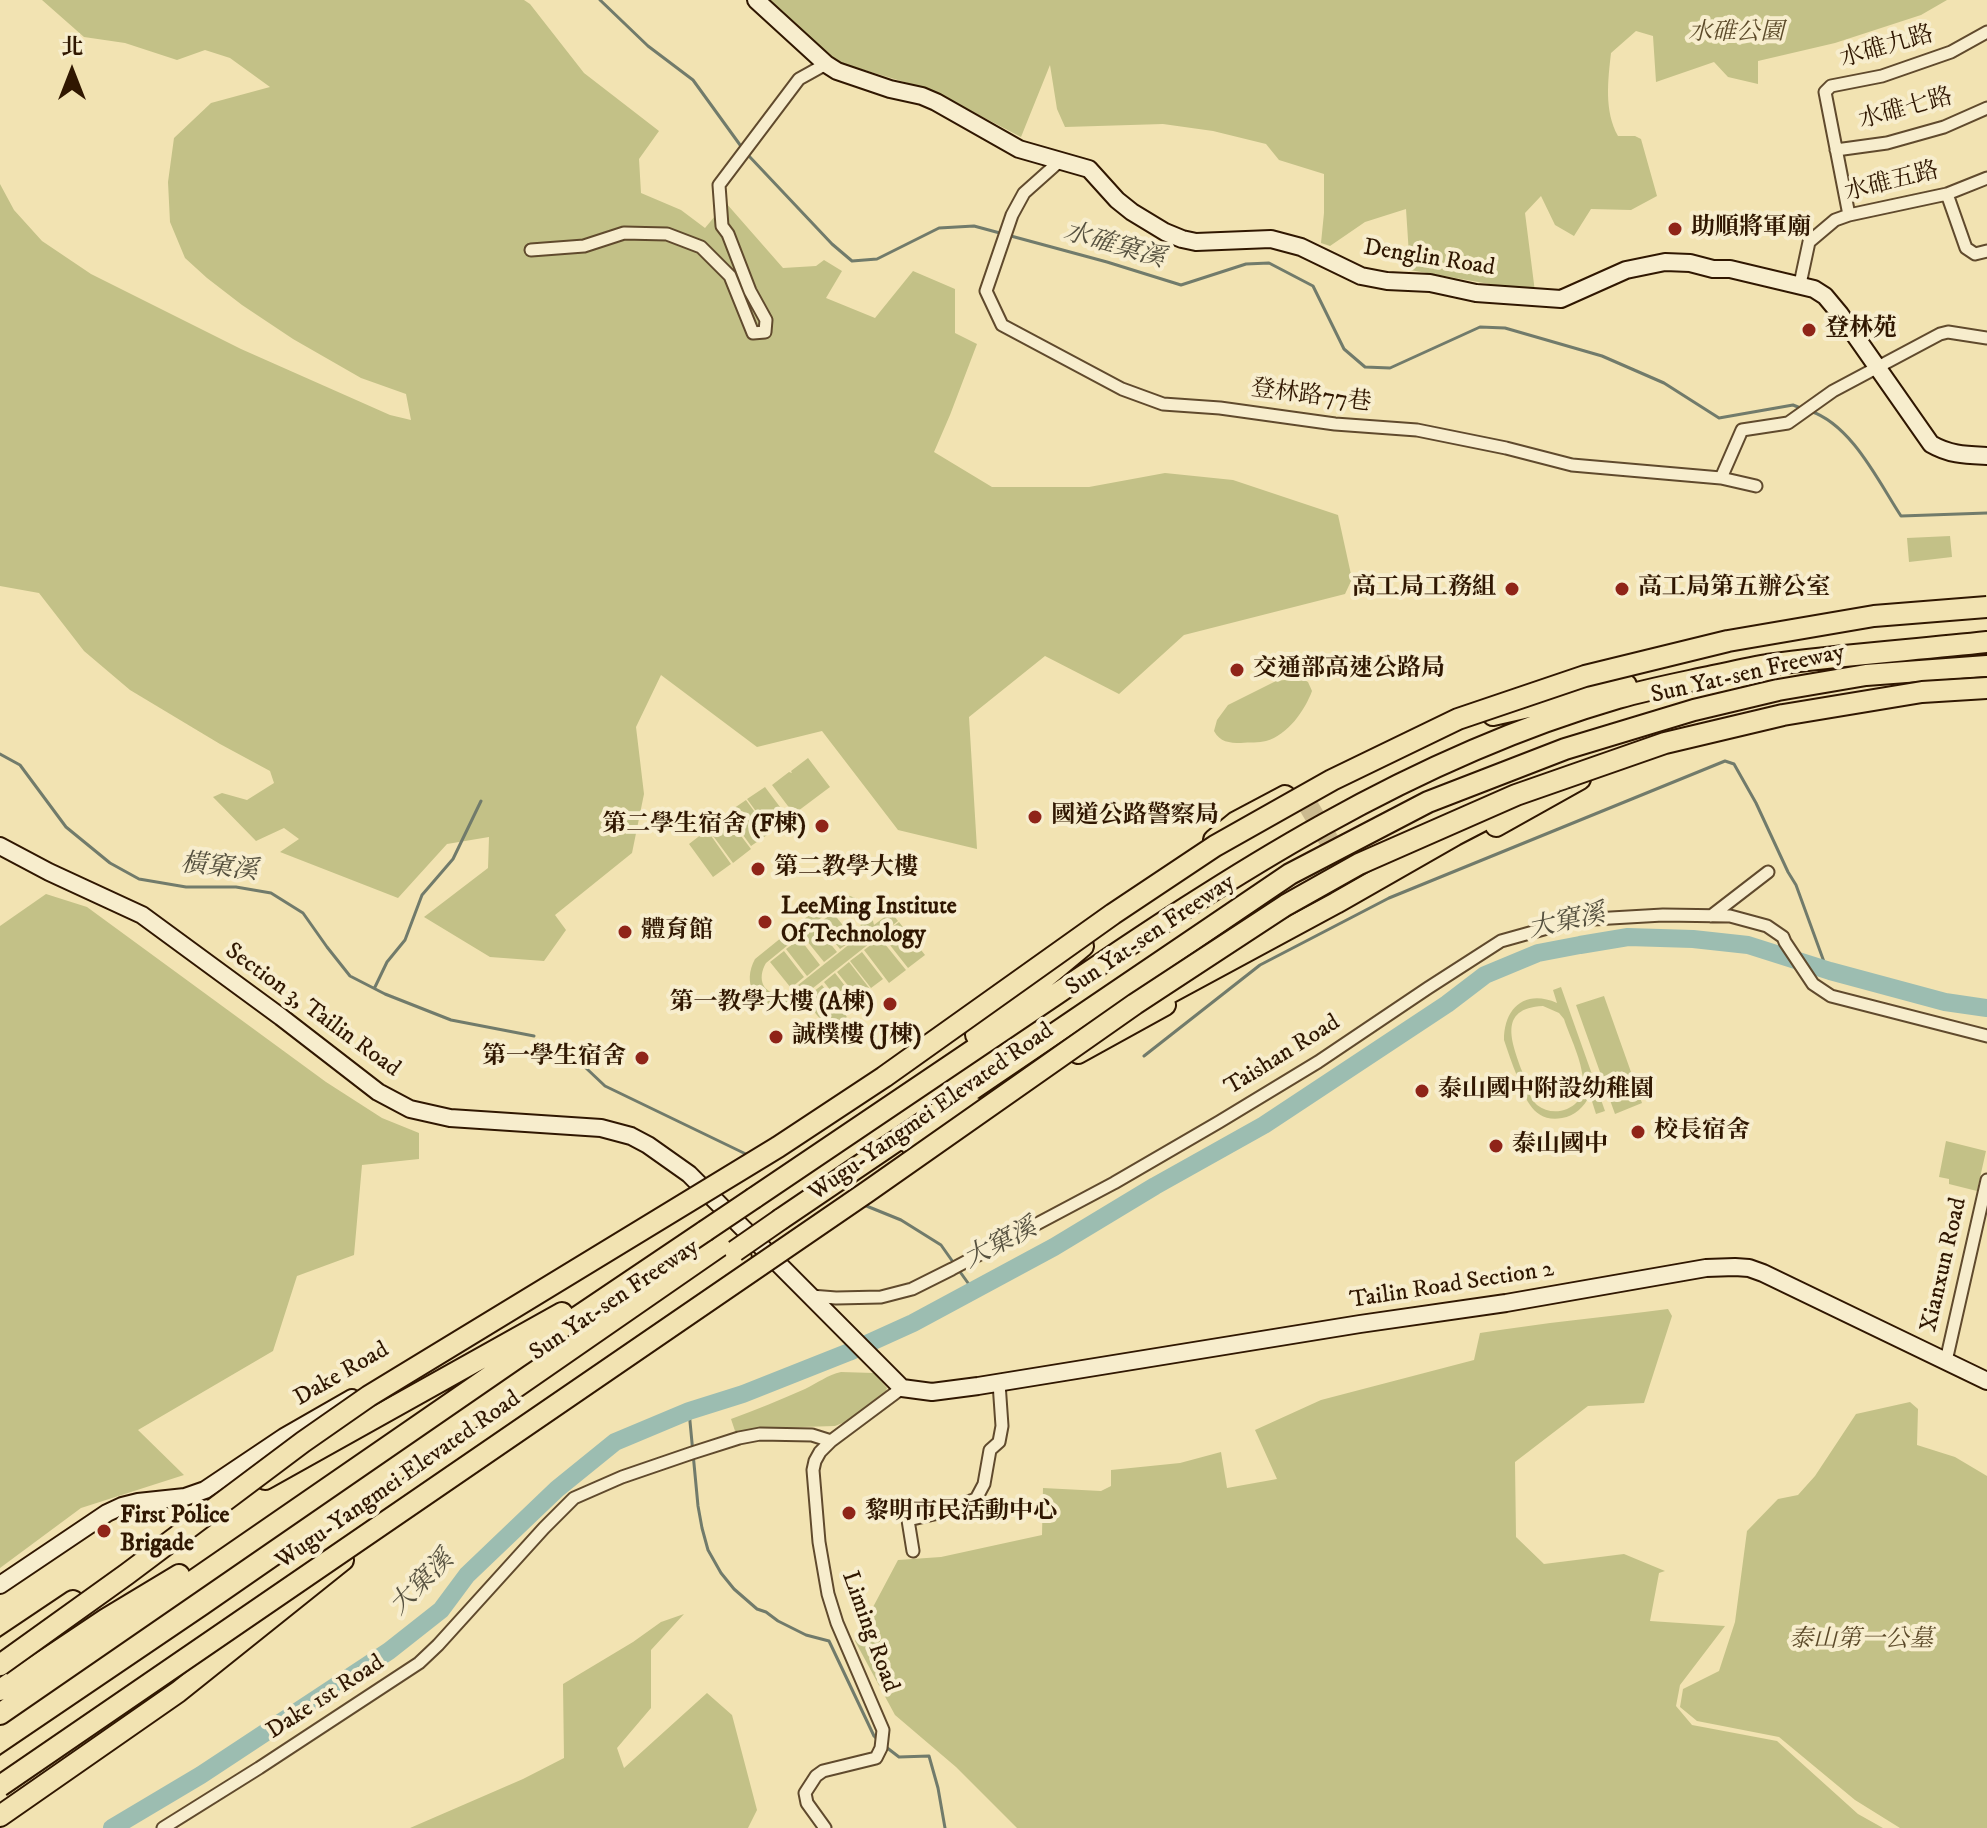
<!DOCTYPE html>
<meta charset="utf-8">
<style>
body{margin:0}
#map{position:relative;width:1987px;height:1828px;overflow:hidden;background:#f2e3b2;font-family:"IM FELL DW Pica","Noto Serif TC",serif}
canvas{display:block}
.north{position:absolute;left:32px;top:32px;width:80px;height:80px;-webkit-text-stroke:6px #f7edcd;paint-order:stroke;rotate:0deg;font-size:22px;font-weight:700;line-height:32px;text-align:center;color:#301701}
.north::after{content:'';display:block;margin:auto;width:28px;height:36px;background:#301701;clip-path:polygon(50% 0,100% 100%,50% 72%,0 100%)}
</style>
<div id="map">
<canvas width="1987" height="1828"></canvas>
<div class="north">北</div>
</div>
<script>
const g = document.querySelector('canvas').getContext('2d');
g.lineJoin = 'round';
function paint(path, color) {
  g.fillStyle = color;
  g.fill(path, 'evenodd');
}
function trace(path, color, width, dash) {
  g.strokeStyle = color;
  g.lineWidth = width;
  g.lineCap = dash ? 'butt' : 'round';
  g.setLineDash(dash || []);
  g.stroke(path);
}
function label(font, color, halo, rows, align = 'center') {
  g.font = font + ' "IM FELL DW Pica","Noto Serif TC",serif';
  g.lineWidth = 8;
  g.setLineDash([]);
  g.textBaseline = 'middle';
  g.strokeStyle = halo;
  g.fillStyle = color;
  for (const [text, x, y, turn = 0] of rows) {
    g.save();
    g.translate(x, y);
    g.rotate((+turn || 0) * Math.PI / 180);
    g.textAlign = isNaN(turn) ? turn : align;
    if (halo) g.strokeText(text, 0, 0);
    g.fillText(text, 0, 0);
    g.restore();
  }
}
paint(new Path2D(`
 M 42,0 L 524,0 L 530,4 L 584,73 L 659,131 L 639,159 L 641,193 L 681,210 L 705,228 L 726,203 L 783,268 L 816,266 L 824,260 L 842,271 L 826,298 L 875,318 L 913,271 L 955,289 L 955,333 L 977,344 L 950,415 L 934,452 L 992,487 L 1089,487 L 1165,473 L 1233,480 L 1338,515 L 1352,579 L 1345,594 L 1184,635 L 1119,694 L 1045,656 L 969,717 L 977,849 L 898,830 L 822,731 L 757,747 L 661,675 L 636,727 L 644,794 L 632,853 L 555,915 L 566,930 L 544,961 L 490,957 L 424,917 L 488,868 L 489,837 L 447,844 L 398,898 L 280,852 L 299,839 L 284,828 L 256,841 L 213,797 L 222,793 L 247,800 L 274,783 L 270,771 L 220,744 L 130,690 L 84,651 L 39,593 L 0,586 L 0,184 L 14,210 L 42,241 L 91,274 L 241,349 L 390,415 L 411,420 L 406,394 L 361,378 L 293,339 L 242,305 L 207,278 L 185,258 L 170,222 L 168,182 L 174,138 L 211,103 L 270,87 L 230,58 L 205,50 L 177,60 L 125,43 L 84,37 Z
 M 769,0 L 1947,0 L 1921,15 L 1835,43 L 1758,61 L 1758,84 L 1728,77 L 1714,62 L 1656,82 L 1653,36 L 1636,31 L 1611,53 C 1608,80 1604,111 1618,136 L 1635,136 L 1641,139 L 1657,196 L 1631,210 L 1591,209 L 1574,236 L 1555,225 L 1541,196 L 1525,213 L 1535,292 L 1410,270 L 1406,209 L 1365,222 L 1330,246 L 1321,243 L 1324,213 L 1324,174 L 1279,160 L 1266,144 L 1213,131 L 1163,124 L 1065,127 L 1057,109 L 1050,65 L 1021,137 L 931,90 L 834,61 Z
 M 1950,536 L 1952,557 L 1909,562 L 1907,538 Z
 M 1301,678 L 1308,682 L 1312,691 C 1305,710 1288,735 1266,741 C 1259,743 1249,742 1241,743 C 1229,743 1220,742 1214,731 L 1217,720 L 1228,705 L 1276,681 Z
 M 808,758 L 830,787 L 794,814 L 772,785 L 789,772 L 792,773 L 791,771 Z
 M 765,787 L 789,819 L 771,832 L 747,799 Z
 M 746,800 L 770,833 L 751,846 L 727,813 Z
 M 726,816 L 751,849 L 733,863 L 708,829 Z
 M 707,830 L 731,864 L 713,877 L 689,844 Z
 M 46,894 L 87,907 L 326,1082 L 382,1118 L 419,1133 L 419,1159 L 362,1165 L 354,1255 L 297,1276 L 273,1351 L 138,1430 L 184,1475 L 81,1508 L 0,1568 L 0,926 Z
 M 846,895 C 863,899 871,908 874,925 L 891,912 L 898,921 L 794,1003 C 762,1017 739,988 755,959 L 829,899 ZM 840,906 C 858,908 867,923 856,939 L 788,993 C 766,998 755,982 766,963 L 832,909 Z
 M 833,913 L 854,939 L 840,949 L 819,923 Z
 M 899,922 L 925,955 L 908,968 L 882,935 Z
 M 816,926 L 837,952 L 824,962 L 803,936 Z
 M 880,938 L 906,970 L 889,983 L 864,950 Z
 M 800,939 L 820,965 L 807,976 L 786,949 Z
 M 784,951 L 804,977 L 791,988 L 770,962 Z
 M 862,952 L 883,979 L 871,988 L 850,961 Z
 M 849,962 L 870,989 L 858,998 L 837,972 Z
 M 835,973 L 856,1000 L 845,1009 L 824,982 Z
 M 822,985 L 847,1017 L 829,1030 L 804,999 Z
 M 1561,987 L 1605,1111 L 1596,1114 L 1590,1095 C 1584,1107 1575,1116 1562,1118 C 1533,1123 1525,1098 1517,1076 C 1512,1064 1508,1052 1504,1040 C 1504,1008 1525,989 1557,1003 L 1553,990 ZM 1543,1006 L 1559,1013 L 1564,1019 C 1572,1044 1601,1095 1567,1109 C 1557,1113 1546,1112 1537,1105 C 1528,1097 1526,1082 1522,1071 C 1512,1043 1497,1008 1543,1006 Z
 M 1604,996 L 1642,1103 L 1615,1114 L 1576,1005 Z
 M 1946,1141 L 1986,1151 L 1977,1191 L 1949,1184 L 1949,1179 L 1939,1177 Z
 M 1668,1309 L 1672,1316 L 1644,1403 L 1588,1406 L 1515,1462 L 1516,1537 L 1544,1564 L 1624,1554 L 1665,1571 L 1659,1573 L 1650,1621 L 1725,1626 L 1680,1685 L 1676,1706 L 1692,1725 L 1777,1741 L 1858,1814 L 1883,1828 L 1017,1828 L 956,1767 L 895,1715 L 855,1641 L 898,1560 L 941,1557 L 1042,1535 L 1043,1488 L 1101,1491 L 1111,1486 L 1111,1470 L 1180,1463 L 1221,1452 L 1227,1488 L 1277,1479 L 1255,1430 L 1321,1400 L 1474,1360 L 1480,1333 C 1542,1323 1605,1317 1668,1309 Z
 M 841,1372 L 874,1373 L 887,1388 L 886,1391 L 845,1422 L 835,1426 L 770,1428 L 736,1434 L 731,1419 C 756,1410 780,1400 805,1389 C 817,1383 828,1375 841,1372 Z
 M 1910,1402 L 1918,1409 L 1917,1445 L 1955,1457 L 1987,1476 L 1987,1828 L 1900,1828 L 1855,1800 L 1779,1737 L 1697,1721 L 1680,1707 L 1683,1689 L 1719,1671 L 1735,1622 L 1747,1531 L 1778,1499 L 1798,1495 L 1815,1476 L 1856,1414 Z
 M 684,1614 L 651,1650 L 651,1708 L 617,1748 L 624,1768 L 707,1693 L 732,1715 L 757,1810 L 748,1828 L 410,1828 L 523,1779 L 564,1758 L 563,1684 L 633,1642 L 661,1622 Z`), '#c3c187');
trace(new Path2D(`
 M 600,0 L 648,46 L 693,80 L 743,149
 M 748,155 L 832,244 L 852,261 L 877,259 L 939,228 L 974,226 L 1107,262 L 1181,285 L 1246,264 L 1269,263 L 1313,286 L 1344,349 L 1365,367 L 1390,368 L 1480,327 L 1505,328 L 1602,356 L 1664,383 L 1719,418 L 1793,405 L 1803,409
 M 1810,411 C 1852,425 1878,481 1901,516 L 1987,513
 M 0,754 L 20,765 L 66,827 L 110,863 L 139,879 L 186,887 L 236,887 L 271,893 L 303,913 L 327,947 L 350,976 L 385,994 L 451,1020 L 534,1036
 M 375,987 L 387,962 L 405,940 L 422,895 L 453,859 L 481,801
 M 568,1051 L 605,1086 L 750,1156
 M 1144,1056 L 1260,965 L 1389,898 L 1725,761 L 1734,764 L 1756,803 L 1788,872 L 1796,885 L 1827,970
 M 864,1205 L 901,1220 L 941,1245 L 953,1262
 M 958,1269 L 973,1290
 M 689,1411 L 698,1506 L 702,1528 L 708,1550 L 721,1573 L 734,1589 L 757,1609 L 766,1612 L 778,1621 L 806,1635 L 829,1641 L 874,1736 L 877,1739
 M 886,1747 L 899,1757 L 929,1756 L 938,1788 L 945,1828`), '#717b6b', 3);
trace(new Path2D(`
 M 112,1828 L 201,1775 L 389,1651 L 441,1610 L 467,1575 L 557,1489 L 615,1442 L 689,1411 L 743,1394 L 849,1352 L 913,1323 L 1054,1247 L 1155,1186 L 1264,1125 L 1447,1004 L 1485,975 L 1538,953 L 1580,945 L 1628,937 L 1693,939 L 1748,945 L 1830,971 L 1945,1002 L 1987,1008`), '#9cbdb1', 18);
trace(new Path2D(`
 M 1308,805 L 1344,866`), '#cbba8f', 20, [20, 10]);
const street = new Path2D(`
 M 1836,150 L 1887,143 L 1944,127 L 1987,108
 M 1061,160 L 1024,193 L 1012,215 L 986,291 L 1002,325 L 1122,389 L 1163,404 L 1220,408 L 1335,424 L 1417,430 L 1506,448 L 1572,465 L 1721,478 L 1756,486
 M 1947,194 L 1966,248 L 1975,254 L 1987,251
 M 1849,215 L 1825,92 L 1831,86 L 1882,76 L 1951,52 L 1987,32
 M 531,250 L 584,246 L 624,233 L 667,234 L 701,247 L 730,276 L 753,333 L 765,332 L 766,320 L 750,291 L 728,234 L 722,226 L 719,185 L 799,79 L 826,64
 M 1800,284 L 1809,242 L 1835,220 L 1849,215 L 1947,194 L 1987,178
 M 1721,478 L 1742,430 L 1788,423 L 1833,391 L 1940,334 L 1948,332 L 1987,338
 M 1711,916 L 1768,872
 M 811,1296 L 836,1298 L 881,1297 L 912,1289 L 952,1269 L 1114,1183 L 1219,1122 L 1318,1062 L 1428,988 L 1501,941 L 1576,920 L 1663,915 L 1730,916 L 1767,926 L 1783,937 L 1785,942 L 1813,984 L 1831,996 L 1987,1036
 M 1946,1361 L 1987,1180
 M 913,1551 L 908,1520 L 934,1514 L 976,1499 L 984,1484 L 990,1450 L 999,1442 L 1002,1426 L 999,1383
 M 163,1828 L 259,1768 L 419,1663 L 438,1645 L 544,1528 L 574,1498 L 622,1477 L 692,1453 L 739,1438 L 760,1434 L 812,1435 L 831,1441
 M 825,1828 L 807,1803 L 805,1793 L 816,1776 L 823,1771 L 876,1758 L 881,1748 L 883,1730 L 837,1623 L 828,1594 L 819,1542 L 813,1470 L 815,1461 L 820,1452 L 831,1441 L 902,1388`);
const secondary = new Path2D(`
 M 756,0 L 826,64 L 837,71 L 890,89 L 922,96 L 936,102 L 1019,149 L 1089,169 L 1117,200 L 1132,212 L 1165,232 L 1182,239 L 1196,242 L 1271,239 L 1301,247 L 1361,276 L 1387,281 L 1430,283 L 1476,293 L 1561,299 L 1626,270 L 1665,262 L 1690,263 L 1713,269 L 1730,269 L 1814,289 L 1825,296 L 1840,314 L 1931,444 C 1950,455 1966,455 1987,456
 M 0,846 L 49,872 L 142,915 L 281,1017 L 378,1092 L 410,1109 L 450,1118 L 601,1128 L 631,1136 L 648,1145 L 689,1174 L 902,1388 L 932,1392 L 978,1386 L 1360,1324 L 1506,1303 L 1706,1268 L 1735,1267 L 1749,1268 L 1763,1273 L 1987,1381
 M 0,1585 L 107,1513 L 122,1506 L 138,1502 L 185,1497 L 205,1490 L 284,1437 L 352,1398`);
const highway = new Path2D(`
 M 1493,715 L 1626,685
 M 1496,826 L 1580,779
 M 1214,840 L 1236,822 L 1285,796
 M 1149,1004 L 1336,903 L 1455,835 L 1507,808
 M 976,1035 L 1083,946
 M 1078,1053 L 1165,1005
 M 912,1146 L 973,1107
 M 754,1198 C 854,1131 953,1064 1052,997 C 1231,875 1408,759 1618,698 C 1649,689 1681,683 1713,676 C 1731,672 1749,668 1767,665 C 1840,655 1914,650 1987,642
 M 781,1219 L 1290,874 L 1428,802 L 1565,749 L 1694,710 L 1778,690 L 1866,675 L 1987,666
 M 265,1479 L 562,1313
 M 0,1650 L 73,1601
 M 0,1690 L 106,1619 L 179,1575
 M 0,1714 L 518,1357 L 705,1231
 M 0,1768 L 214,1623 L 741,1258
 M 0,1816 L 178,1692 L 343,1560`);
trace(street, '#604a2d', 15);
trace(secondary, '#301701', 20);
trace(highway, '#301701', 24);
trace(street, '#f7edcd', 11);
trace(secondary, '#f7edcd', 16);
trace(highway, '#f2e3b2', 20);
const highwayBridge = new Path2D(`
 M 705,1231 L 754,1198
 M 735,1251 L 781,1219
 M 0,1665 L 127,1574 L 303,1442 L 369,1396 L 778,1147 L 884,1077 L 1113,914 L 1215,846 L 1332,780 L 1458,719 L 1585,676 L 1728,641 L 1874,616 L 1987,607
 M 0,1786 L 867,1192 L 1135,1004 L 1286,905 L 1359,864 L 1516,795 L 1665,743 L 1783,715 L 1922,692 L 1987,688`);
trace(highwayBridge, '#301701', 24, []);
trace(highwayBridge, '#f2e3b2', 20);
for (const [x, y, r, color] of [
 [1675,229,8,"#8f2418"],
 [1809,330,8,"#8f2418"],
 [1512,589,8,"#8f2418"],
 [1622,589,8,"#8f2418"],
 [1237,670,8,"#8f2418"],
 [1035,817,8,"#8f2418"],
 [822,826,8,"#8f2418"],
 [758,869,8,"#8f2418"],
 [765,922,8,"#8f2418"],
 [625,932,8,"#8f2418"],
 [890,1004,8,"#8f2418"],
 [776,1037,8,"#8f2418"],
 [642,1058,8,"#8f2418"],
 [1422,1091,8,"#8f2418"],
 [1638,1132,8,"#8f2418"],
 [1496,1146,8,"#8f2418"],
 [849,1513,8,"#8f2418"],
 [104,1531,8,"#8f2418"]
]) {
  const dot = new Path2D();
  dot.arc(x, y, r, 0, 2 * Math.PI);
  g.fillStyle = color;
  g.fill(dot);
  trace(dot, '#f7edcd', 3);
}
label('italic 24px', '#5c4a29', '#f7edcd', [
 ["水碓公園",1736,34],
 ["泰山第一公墓",1861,1641]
]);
label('24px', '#301701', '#f7edcd', [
 ["水碓九路",1887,48,-16],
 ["水碓七路",1906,110,-15],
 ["水碓五路",1892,183,-14],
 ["Denglin Road",1429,259,9],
 ["登林路77巷",1311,397,7],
 ["Sun Yat-sen Freeway",1748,675,-13],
 ["Sun Yat-sen Freeway",1151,936,-34],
 ["Section 3, Tailin Road",312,1011,36],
 ["Taishan Road",1283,1056,-32],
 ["Wugu-Yangmei Elevated Road",932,1113,-35],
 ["Xianxun Road",1945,1265,-77],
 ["Tailin Road Section 2",1452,1286,-9],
 ["Sun Yat-sen Freeway",615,1301,-34],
 ["Dake Road",342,1375,-30],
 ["Wugu-Yangmei Elevated Road",399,1481,-35],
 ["Liming Road",869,1632,70],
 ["Dake 1st Road",326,1698,-33]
]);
label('bold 24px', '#301701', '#f7edcd', [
 ["助順將軍廟",1691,229],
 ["登林苑",1825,330],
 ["高工局工務組",1496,589,"right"],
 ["高工局第五辦公室",1638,589],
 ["交通部高速公路局",1253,670],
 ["國道公路警察局",1051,817],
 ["第二學生宿舍 (F棟)",806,826,"right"],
 ["第二教學大樓",774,869],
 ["LeeMing Institute",781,908],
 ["Of Technology",781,936],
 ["體育館",641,932],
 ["第一教學大樓 (A棟)",874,1004,"right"],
 ["誠樸樓 (J棟)",792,1037],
 ["第一學生宿舍",626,1058,"right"],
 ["泰山國中附設幼稚園",1438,1091],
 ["校長宿舍",1654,1132],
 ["泰山國中",1512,1146],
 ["黎明市民活動中心",865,1513],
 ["First Police",120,1517],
 ["Brigade",120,1545]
], 'left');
label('italic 26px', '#56513f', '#f7edcd', [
 ["水確窠溪",1114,247,16],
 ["橫窠溪",219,869,6],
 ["大窠溪",1567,923,-12],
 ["大窠溪",1001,1245,-27],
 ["大窠溪",423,1584,-45]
]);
</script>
